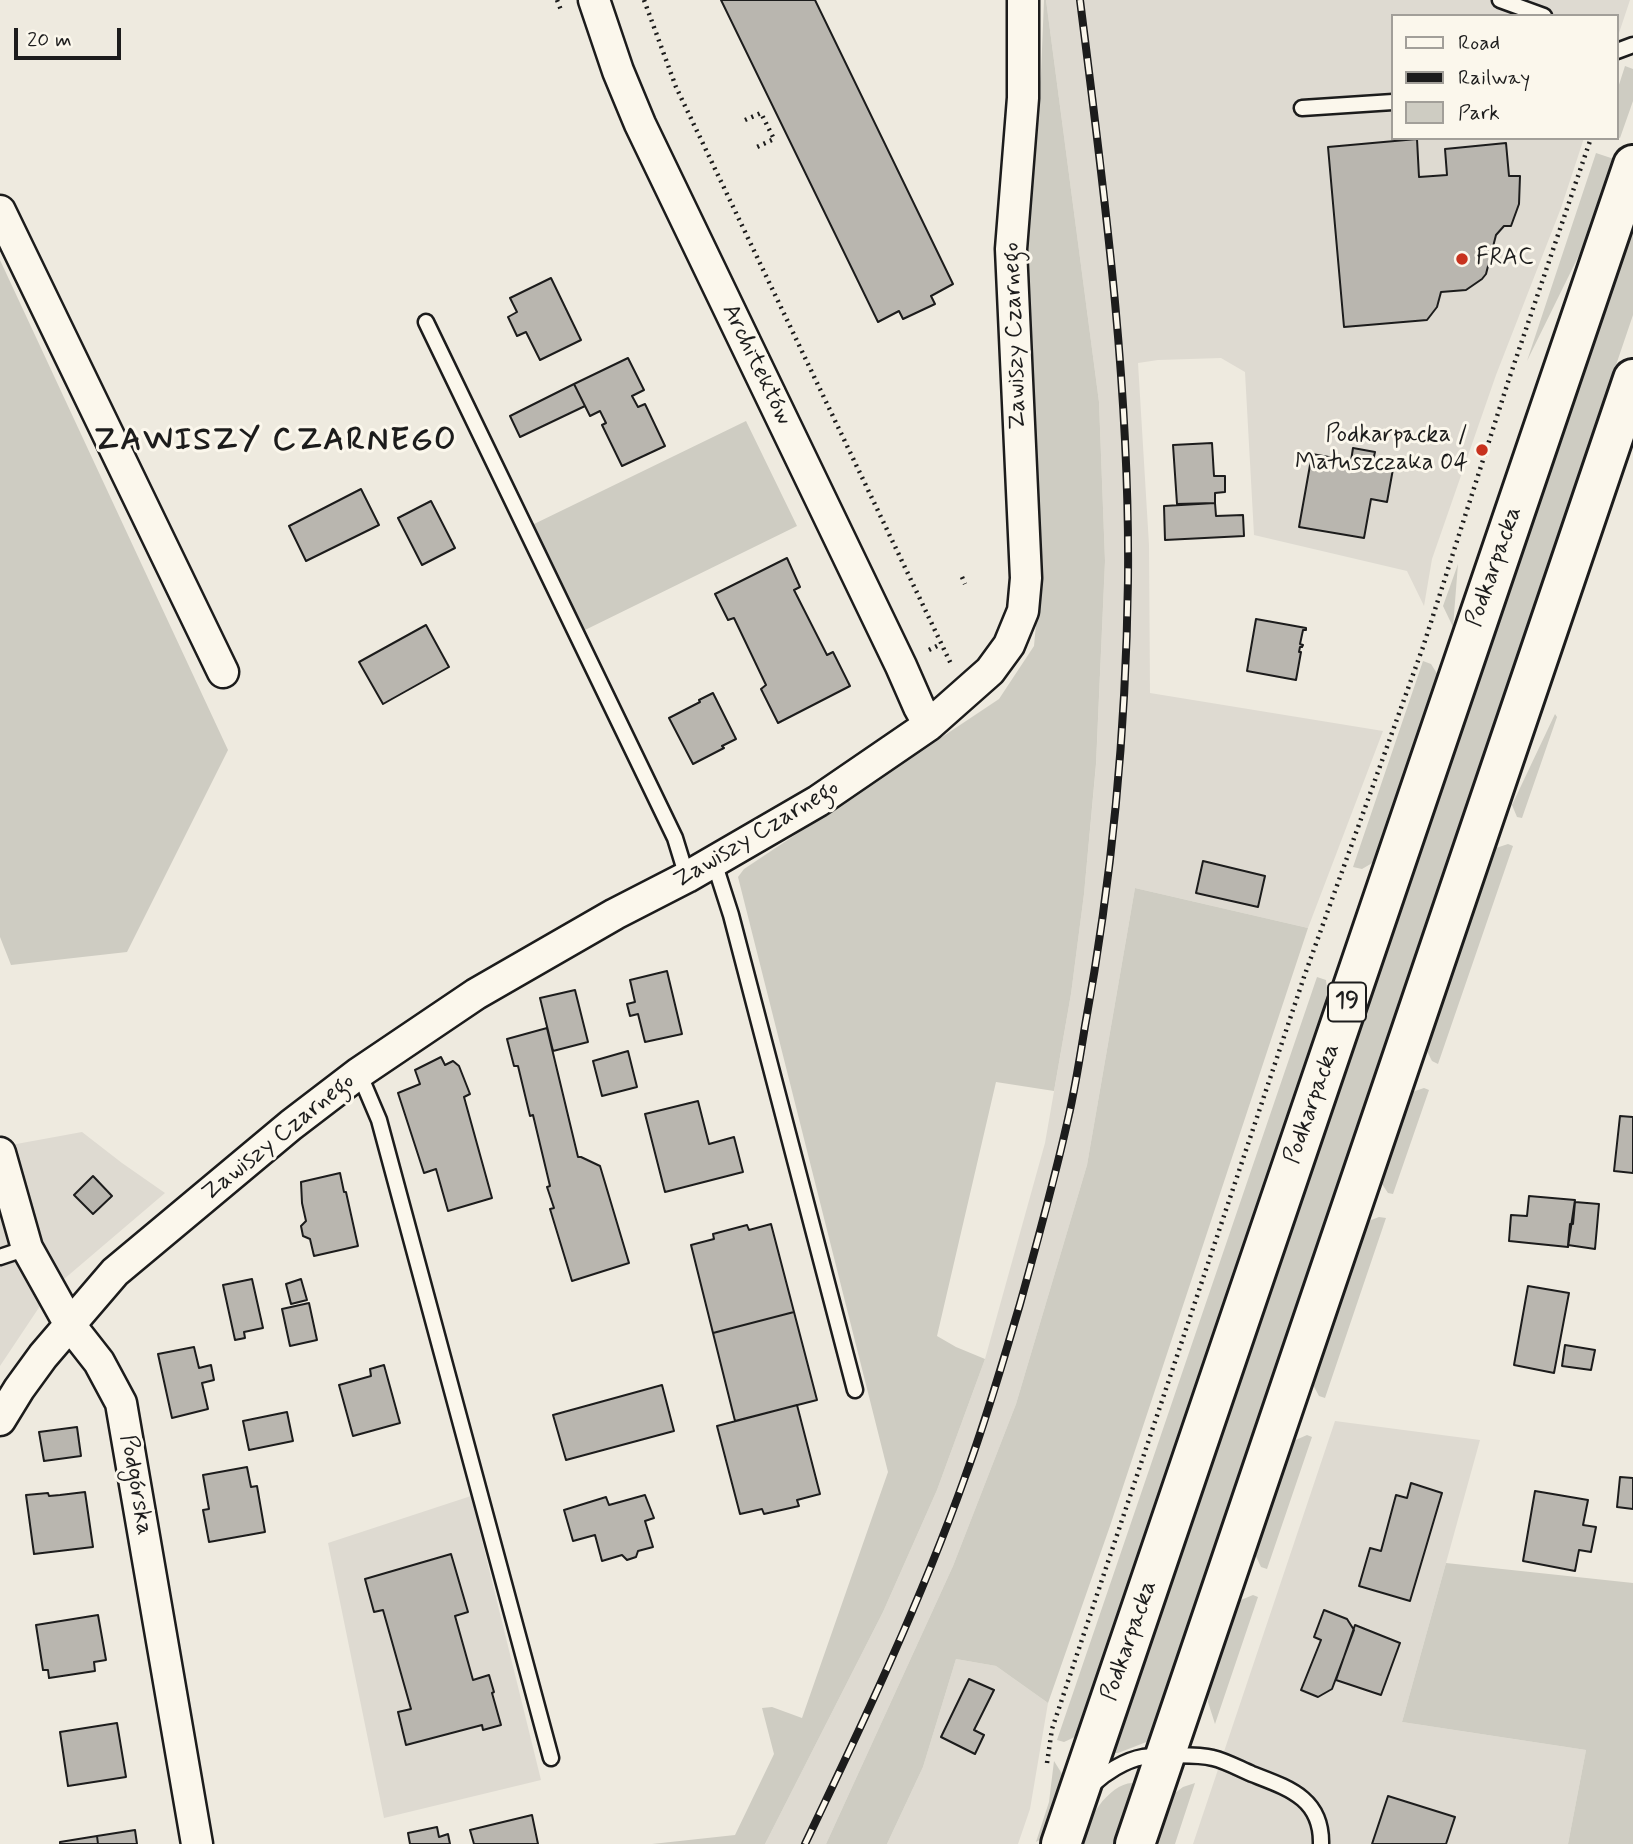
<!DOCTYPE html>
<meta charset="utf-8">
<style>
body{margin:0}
#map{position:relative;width:1633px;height:1844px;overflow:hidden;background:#eeeadf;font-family:Mynerve,sans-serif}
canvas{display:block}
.legend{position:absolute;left:1391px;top:14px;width:228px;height:126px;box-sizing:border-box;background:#fbf7ec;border:2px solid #a29f99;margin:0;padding:9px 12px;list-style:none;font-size:21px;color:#1c1c1c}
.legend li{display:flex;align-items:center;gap:14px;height:35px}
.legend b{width:35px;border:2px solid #a29f99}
.scale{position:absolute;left:14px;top:28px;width:107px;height:32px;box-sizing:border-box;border:4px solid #1c1c1c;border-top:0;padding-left:9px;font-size:21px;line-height:24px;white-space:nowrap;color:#1c1c1c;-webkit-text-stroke:5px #fbf7ec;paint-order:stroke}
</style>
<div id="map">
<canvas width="1633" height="1844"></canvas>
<ul class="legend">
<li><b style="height:9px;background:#fbf7ec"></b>Road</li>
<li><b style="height:9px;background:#1c1c1c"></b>Railway</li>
<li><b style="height:19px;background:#ceccc2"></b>Park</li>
</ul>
<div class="scale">20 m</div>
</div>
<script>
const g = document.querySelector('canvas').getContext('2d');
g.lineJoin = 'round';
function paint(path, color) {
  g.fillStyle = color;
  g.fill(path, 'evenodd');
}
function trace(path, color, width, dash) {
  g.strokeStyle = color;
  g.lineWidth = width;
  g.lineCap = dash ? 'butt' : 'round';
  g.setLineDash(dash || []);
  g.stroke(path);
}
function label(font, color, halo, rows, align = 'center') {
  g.font = font + ' Mynerve,sans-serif';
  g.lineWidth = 6;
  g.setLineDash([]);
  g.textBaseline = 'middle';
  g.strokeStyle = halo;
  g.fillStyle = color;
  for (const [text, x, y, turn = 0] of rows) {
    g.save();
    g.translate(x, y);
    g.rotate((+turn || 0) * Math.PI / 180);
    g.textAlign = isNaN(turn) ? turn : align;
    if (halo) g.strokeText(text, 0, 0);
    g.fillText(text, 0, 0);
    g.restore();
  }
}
paint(new Path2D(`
 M 1046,0 L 1630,0 L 1617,39 L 1617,16 L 1393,16 L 1393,138 L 1584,138 L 1561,208 L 1496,375 L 1432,559 L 1424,606 L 1407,571 L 1254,535 L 1245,372 L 1221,358 L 1158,360 L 1138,363 L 1149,545 L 1150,693 L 1383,731 L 1308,928 L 1135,888 L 1087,1165 L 1016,1404 L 953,1566 L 826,1844 L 765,1844 L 883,1612 L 937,1490 L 985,1359 L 1045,1143 L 1071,994 L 1084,894 L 1096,765 L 1105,561 L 1099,402 Z
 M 82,1132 L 122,1163 L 165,1193 L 50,1291 L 0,1366 L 0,1147 Z
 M 1335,1421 L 1480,1440 L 1402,1722 L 1586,1750 L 1568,1844 L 1193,1844 Z
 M 471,1496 L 541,1780 L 384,1818 L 328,1543 Z
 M 956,1659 L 996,1666 L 1048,1703 L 1030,1809 L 1018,1844 L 887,1844 L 923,1767 Z`), '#dedad1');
paint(new Path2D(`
 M 1044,0 L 1046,0 L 1099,402 L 1105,561 L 1096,764 L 1084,894 L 1071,994 L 1054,1091 L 996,1082 L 937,1336 L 956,1347 L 985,1359 L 937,1490 L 883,1612 L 765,1844 L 652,1844 L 735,1835 L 774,1754 L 762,1708 L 772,1707 L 802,1718 L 888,1472 L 738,877 L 744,869 L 999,699 L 1034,646 L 1040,581 L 1036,434 L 1021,236 L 1041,74 Z
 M 1625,66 L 1633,69 L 1633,101 L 1620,138 L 1617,137 L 1617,91 Z
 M 1596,153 L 1614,159 L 1581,251 L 1527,361 Z
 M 1633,218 L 1633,315 L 1149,1741 L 1118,1753 L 1115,1753 L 1114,1749 Z
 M 0,260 L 228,750 L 127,952 L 11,965 L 0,937 Z
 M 746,421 L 797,526 L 583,631 L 532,525 Z
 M 1458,564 L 1453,627 L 1443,606 Z
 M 1423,661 L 1431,664 L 1438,675 L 1374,862 L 1362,869 L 1353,867 Z
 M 1555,714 L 1557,717 L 1522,818 L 1517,817 L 1512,805 Z
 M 1508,844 L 1513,846 L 1438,1064 L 1432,1061 L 1425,1047 L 1493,849 Z
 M 1135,888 L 1308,928 L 1110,1526 L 1048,1703 L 996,1666 L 956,1659 L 923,1767 L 887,1844 L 826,1844 L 953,1566 L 1016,1404 L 1087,1165 Z
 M 1317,977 L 1326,980 L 1328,997 L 1077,1736 L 1064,1742 L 1057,1740 Z
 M 1424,1088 L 1429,1090 L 1393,1194 L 1388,1193 L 1380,1181 L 1409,1093 Z
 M 1379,1217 L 1386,1218 L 1325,1398 L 1319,1396 L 1311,1381 L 1366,1222 Z
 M 1307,1435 L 1312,1437 L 1267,1569 L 1261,1567 L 1254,1552 L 1291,1442 Z
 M 1446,1563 L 1633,1583 L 1633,1844 L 1568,1844 L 1586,1750 L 1402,1722 Z
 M 1253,1595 L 1258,1597 L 1215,1724 L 1208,1702 L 1209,1684 L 1236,1602 Z
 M 1054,1761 L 1064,1777 L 1043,1838 L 1036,1842 L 1049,1802 Z
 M 1132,1783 L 1134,1786 L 1114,1844 L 1084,1844 C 1083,1822 1109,1784 1132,1783 Z
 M 1195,1783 L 1175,1844 L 1154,1844 L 1171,1796 L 1183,1787 Z`), '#ceccc2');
const building = new Path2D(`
 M 721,0 L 815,0 L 953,284 L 931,296 L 935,304 L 903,319 L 899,311 L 878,322 Z
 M 1417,139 L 1419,177 L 1447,175 L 1445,149 L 1506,143 L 1509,176 L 1520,176 L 1519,204 L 1511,226 L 1504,226 L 1496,235 L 1486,274 L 1482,279 L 1466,290 L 1441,292 L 1437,307 L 1427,320 L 1344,327 L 1328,147 Z
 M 551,278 L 581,340 L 540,360 L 526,332 L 517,336 L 508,317 L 517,312 L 510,298 Z
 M 628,358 L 644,390 L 632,396 L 638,407 L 645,404 L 665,446 L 622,466 L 602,425 L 606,423 L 600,411 L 590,416 L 574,384 Z
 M 574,384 L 585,406 L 520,437 L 510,416 Z
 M 1212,443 L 1214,476 L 1225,476 L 1225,492 L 1215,493 L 1215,503 L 1177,504 L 1173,445 Z
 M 1353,448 L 1375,452 L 1372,465 L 1393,469 L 1387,502 L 1371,499 L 1364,538 L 1299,527 L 1312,454 L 1351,461 Z
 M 361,489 L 379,525 L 306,561 L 289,526 Z
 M 431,501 L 455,548 L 422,565 L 398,518 Z
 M 1215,503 L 1216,516 L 1243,515 L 1244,536 L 1165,540 L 1164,506 Z
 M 787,558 L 800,587 L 794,590 L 827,655 L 833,652 L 850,686 L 778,723 L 761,689 L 766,685 L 734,618 L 728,620 L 715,594 Z
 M 1256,619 L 1306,628 L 1306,630 L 1303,630 L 1300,644 L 1303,645 L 1302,647 L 1300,647 L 1299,652 L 1301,652 L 1296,680 L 1247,671 Z
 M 426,625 L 449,667 L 383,704 L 359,662 Z
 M 713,693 L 736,739 L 722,746 L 724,748 L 693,764 L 669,718 L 700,702 L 699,700 Z
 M 1203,861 L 1265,876 L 1258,907 L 1196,893 Z
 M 667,971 L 682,1034 L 645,1042 L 638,1014 L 630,1016 L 627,1004 L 635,1002 L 630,980 Z
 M 575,990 L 588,1042 L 553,1051 L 540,998 Z
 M 547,1028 L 578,1157 L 581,1157 L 600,1166 L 629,1263 L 572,1281 L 550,1209 L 554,1208 L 547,1187 L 550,1186 L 533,1115 L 530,1116 L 518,1066 L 514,1066 L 507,1039 Z
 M 628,1051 L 637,1087 L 602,1096 L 593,1061 Z
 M 441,1057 L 445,1065 L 453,1061 L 459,1066 L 470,1094 L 464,1097 L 492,1198 L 448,1211 L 436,1169 L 424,1173 L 398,1093 L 420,1084 L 415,1070 Z
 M 698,1101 L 709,1144 L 734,1137 L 743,1172 L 665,1192 L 645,1114 Z
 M 1620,1116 L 1633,1117 L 1633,1173 L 1614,1171 Z
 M 340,1173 L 344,1192 L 346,1192 L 358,1246 L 314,1256 L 310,1239 L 303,1236 L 301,1226 L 306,1221 L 302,1203 L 301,1182 Z
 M 93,1176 L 112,1196 L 93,1214 L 74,1195 Z
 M 1529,1196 L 1575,1200 L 1568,1247 L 1509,1241 L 1511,1215 L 1527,1216 Z
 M 1575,1202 L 1599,1204 L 1595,1249 L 1568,1245 L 1570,1224 L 1573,1224 Z
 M 771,1224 L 794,1312 L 713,1333 L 691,1245 L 714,1239 L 713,1234 L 747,1225 L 749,1230 Z
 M 252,1279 L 263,1328 L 244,1332 L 245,1338 L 235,1340 L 223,1285 Z
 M 301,1279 L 307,1300 L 291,1304 L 286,1284 Z
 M 1528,1286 L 1569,1293 L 1554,1373 L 1514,1365 Z
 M 309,1303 L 317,1340 L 290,1346 L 282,1309 Z
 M 794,1312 L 817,1400 L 735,1421 L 713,1333 Z
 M 1565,1345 L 1595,1350 L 1591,1370 L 1562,1366 Z
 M 194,1347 L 199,1368 L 211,1365 L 214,1380 L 202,1383 L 208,1409 L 172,1418 L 158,1354 Z
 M 384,1365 L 400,1423 L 353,1436 L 339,1385 L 371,1376 L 370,1369 Z
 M 662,1385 L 674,1431 L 566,1460 L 553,1415 Z
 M 797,1405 L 820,1494 L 797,1500 L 799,1506 L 764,1514 L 762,1509 L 740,1514 L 717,1426 Z
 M 287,1412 L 293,1441 L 249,1450 L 243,1421 Z
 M 77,1427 L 81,1456 L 44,1461 L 39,1432 Z
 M 247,1467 L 251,1487 L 257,1486 L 265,1532 L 209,1542 L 203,1510 L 209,1509 L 203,1475 Z
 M 1620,1477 L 1633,1478 L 1633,1509 L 1617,1507 Z
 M 1411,1483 L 1442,1493 L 1410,1601 L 1359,1586 L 1370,1548 L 1381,1551 L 1396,1495 L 1407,1498 Z
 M 1535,1491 L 1588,1500 L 1583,1525 L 1596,1527 L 1591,1552 L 1579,1550 L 1575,1571 L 1523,1561 Z
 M 85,1492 L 93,1547 L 34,1554 L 26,1495 L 48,1493 L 49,1496 L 60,1495 Z
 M 645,1495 L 654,1518 L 645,1521 L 653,1547 L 638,1551 L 636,1557 L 627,1560 L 622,1555 L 602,1561 L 595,1535 L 573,1541 L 564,1510 L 606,1497 L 609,1505 Z
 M 451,1554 L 468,1612 L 455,1616 L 473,1680 L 489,1675 L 494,1692 L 492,1693 L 501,1725 L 483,1730 L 482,1725 L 406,1745 L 398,1712 L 411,1709 L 383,1610 L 374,1612 L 365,1579 Z
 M 1324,1610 L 1347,1619 L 1354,1630 L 1332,1689 L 1318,1697 L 1301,1690 L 1321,1640 L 1314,1637 Z
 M 98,1615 L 106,1660 L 94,1662 L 95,1671 L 49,1678 L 48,1670 L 43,1670 L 36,1625 Z
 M 1355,1625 L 1400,1643 L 1381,1695 L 1336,1680 Z
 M 969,1679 L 994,1690 L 974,1730 L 984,1735 L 975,1754 L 941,1737 Z
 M 117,1723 L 126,1777 L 68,1786 L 60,1732 Z
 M 1388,1796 L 1455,1817 L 1446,1844 L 1372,1844 Z
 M 532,1815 L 538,1844 L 474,1844 L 470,1830 Z
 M 437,1827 L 439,1837 L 448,1834 L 450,1844 L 410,1844 L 408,1833 Z
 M 135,1830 L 137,1844 L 98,1844 L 97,1836 Z
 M 97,1836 L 98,1844 L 60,1844 L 60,1842 Z`);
paint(building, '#b9b6af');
trace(building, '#1c1c1c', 2);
const lane = new Path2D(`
 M 1500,0 L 1544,16
 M 1617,51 L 1633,45
 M 1302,108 L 1393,102
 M 426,322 L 675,838 L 687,877
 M 714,862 L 731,915 L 855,1390
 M 359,1073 L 379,1120 L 551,1758
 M 0,1257 L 27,1248
 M 1092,1785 C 1105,1773 1125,1760 1143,1757 C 1159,1755 1198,1754 1213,1758 C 1226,1761 1240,1769 1252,1774 C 1288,1788 1322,1798 1321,1844`);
const street = new Path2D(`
 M 594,0 L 618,71 L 640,124 L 901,666 L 919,707 L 929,725
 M 0,211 L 223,672
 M 0,1153 L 27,1248 L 70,1325 L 99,1362 L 121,1403 L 197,1844
 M 0,1420 L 19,1389 L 43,1356 L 115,1272 L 291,1125 L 359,1073 L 476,994 L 615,914 L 687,877 L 818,801 L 929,725 L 990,671 L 1009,645 L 1023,611 L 1026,578 L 1011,249 L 1023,98 L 1023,0`);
const primary = new Path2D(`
 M 1061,1844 L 1633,165
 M 1135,1844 L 1633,379`);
trace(lane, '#1c1c1c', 19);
trace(street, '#1c1c1c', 35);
trace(primary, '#1c1c1c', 44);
trace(new Path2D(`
 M 557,0 L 561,10
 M 644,0 L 676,87 L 951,664
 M 745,120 L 761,113 L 774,139 L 757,147
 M 962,577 L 965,584
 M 929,650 L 941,644
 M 1047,1763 L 1052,1729 L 1304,977 L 1423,647 L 1509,379 L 1591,138`), '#1c1c1c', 4.5, [2, 5]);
trace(lane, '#fbf7ec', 14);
trace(street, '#fbf7ec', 30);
trace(primary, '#fbf7ec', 38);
const rail = new Path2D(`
 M 805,1844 C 863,1723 920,1603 965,1477 C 986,1420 1003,1362 1020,1304 C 1037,1243 1054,1182 1068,1119 C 1075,1089 1080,1057 1085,1026 C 1112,879 1126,729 1128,580 C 1130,385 1104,192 1080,0`);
trace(rail, '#1c1c1c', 8);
trace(rail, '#fbf7ec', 5, [16]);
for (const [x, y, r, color] of [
 [1462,259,7,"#c8321e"],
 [1482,450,7,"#c8321e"]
]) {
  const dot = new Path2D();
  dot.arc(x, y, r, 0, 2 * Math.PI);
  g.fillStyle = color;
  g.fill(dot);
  trace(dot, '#fbf7ec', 2.5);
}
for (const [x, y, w] of [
 [1347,1002,38]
]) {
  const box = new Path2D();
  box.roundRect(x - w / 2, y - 19.5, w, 39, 5);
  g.fillStyle = '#fbf7ec';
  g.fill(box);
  trace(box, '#1c1c1c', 2);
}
label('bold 23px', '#1c1c1c', null, [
 ["19",1347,1002]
]);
label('24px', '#1c1c1c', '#fbf7ec', [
 ["FRAC",1476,259],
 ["Podkarpacka /",1468,436,"right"],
 ["Matuszczaka 04",1468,464,"right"]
], 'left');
label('24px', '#1c1c1c', '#fbf7ec', [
 ["Zawiszy Czarnego",1016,336,-92],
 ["Architektów",756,365,64],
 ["Podkarpacka",1495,567,-71],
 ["Zawiszy Czarnego",757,835,-31],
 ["Podkarpacka",1313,1104,-71],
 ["Zawiszy Czarnego",279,1138,-39],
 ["Podgórska",135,1485,80],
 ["Podkarpacka",1130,1641,-71]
]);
g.letterSpacing = '2px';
label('bold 32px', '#1c1c1c', '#fbf7ec', [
 ["ZAWISZY CZARNEGO",276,442]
]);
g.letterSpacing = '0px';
</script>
